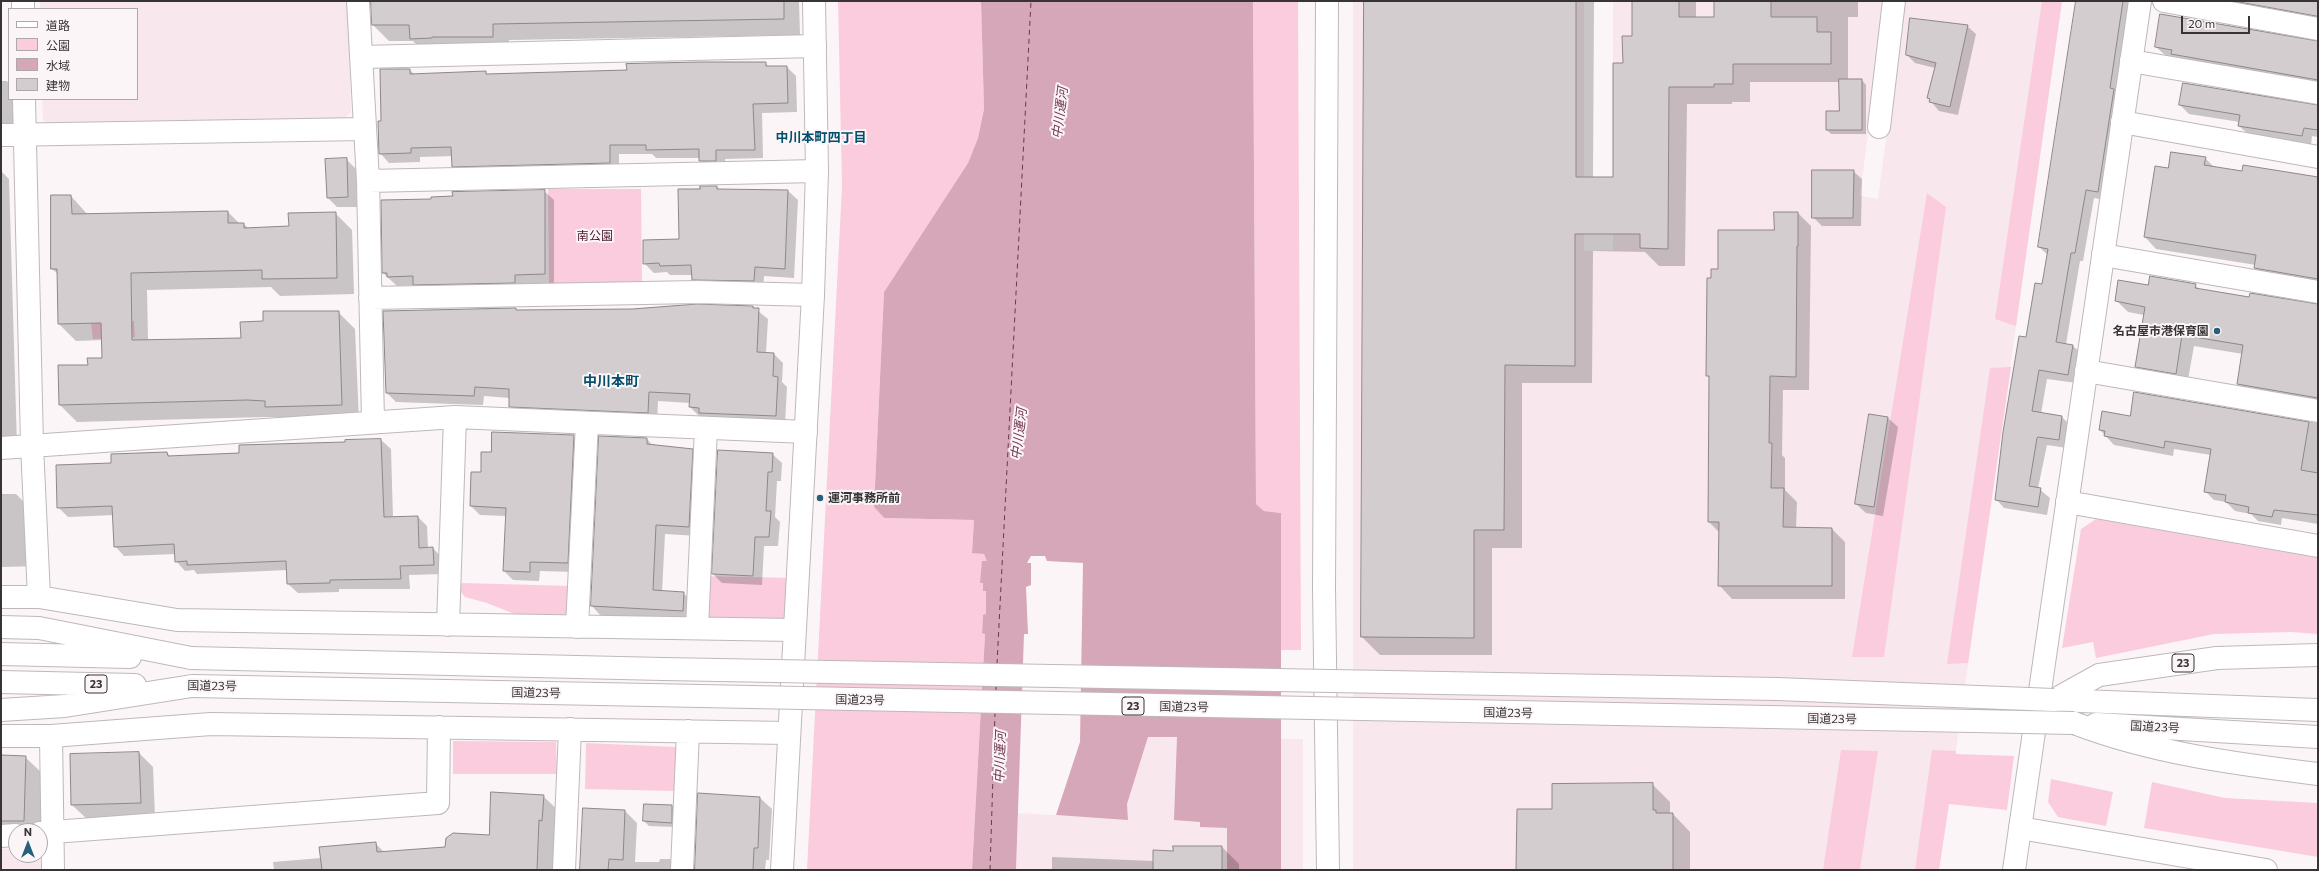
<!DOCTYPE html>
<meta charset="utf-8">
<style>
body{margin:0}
#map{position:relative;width:2319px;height:871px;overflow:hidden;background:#fcf5f7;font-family:Commissioner,"Noto Sans JP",sans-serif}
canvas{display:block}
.frame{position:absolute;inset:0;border:2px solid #373435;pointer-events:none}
.legend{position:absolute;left:8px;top:8px;width:130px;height:92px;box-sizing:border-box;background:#fcf5f7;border:1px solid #ada8a9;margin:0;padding:5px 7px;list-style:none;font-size:12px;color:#373435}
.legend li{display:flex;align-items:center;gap:8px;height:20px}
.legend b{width:20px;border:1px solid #ada8a9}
.north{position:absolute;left:8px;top:823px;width:40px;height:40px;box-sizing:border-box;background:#fcf5f7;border:1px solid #ada8a9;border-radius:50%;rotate:0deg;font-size:11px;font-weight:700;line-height:16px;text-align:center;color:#373435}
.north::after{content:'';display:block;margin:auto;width:14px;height:18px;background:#27607a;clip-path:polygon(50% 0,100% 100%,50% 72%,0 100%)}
.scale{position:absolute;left:2181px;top:16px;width:69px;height:18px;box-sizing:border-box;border:2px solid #373435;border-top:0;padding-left:5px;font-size:12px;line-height:14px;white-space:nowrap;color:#373435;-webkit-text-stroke:3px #fcf5f7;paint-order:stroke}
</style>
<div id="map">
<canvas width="2319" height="871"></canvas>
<div class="frame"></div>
<ul class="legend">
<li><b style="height:5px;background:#fff"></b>道路</li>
<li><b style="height:11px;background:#faccde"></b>公園</li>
<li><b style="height:11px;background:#d6a7b9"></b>水域</li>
<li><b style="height:11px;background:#d4cdcf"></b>建物</li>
</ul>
<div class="north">N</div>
<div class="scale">20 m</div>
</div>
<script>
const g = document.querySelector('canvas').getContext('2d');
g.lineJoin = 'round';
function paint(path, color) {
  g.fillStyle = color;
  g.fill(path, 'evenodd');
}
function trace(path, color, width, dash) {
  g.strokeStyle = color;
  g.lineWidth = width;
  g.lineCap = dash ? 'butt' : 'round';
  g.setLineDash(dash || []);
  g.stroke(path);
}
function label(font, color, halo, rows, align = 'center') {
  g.font = font + ' Commissioner,"Noto Sans JP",sans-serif';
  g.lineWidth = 4;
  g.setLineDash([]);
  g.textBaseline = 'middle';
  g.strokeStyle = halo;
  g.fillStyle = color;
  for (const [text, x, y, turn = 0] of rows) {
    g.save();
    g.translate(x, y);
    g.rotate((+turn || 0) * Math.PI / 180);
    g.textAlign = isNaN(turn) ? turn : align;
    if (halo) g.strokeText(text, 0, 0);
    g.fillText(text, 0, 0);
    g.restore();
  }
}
paint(new Path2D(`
 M 40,1 L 348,1 L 351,112 L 345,118 L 48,125 L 43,119 L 42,99 L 137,99 L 137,9 L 40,9 Z
 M 1353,1 L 1584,1 L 1584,251 L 1613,250 L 1613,1 L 1885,1 L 1860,196 L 1878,199 L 1904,1 L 2062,1 L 1939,870 L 1353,870 Z
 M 1148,737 L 1303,739 L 1303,870 L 1016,870 L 1018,813 L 1128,819 L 1127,804 Z
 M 16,848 L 16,855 L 40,855 L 40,853 L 41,870 L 1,870 L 1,849 Z`), '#f8e8ee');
paint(new Path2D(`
 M 838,1 L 981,1 L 984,109 L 978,138 L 968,163 L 884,292 L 874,507 L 884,518 L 974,520 L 972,552 L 984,554 L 988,561 L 980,583 L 983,583 L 986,591 L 986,614 L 983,616 L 982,632 L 985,633 L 972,870 L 807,870 L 842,186 Z
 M 1253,1 L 1298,1 L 1301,650 L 1281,650 L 1281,513 L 1264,511 L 1256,504 Z
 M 2042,1 L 2062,1 L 2016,326 L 1995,319 Z
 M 548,189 L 641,189 L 642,283 L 549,284 Z
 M 1927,193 L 1946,207 L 1884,657 L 1852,657 Z
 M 134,321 L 135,337 L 93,339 L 91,322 Z
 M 2011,367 L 1968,663 L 1947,664 L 1990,368 Z
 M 2096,519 L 2318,558 L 2318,634 L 2291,632 L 2214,634 L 2096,658 L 2093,642 L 2062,648 L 2081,529 Z
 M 699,576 L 797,578 L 794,630 L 697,628 Z
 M 462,583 L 572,586 L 571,622 L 535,622 L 487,603 L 465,597 L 459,590 Z
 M 453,741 L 556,742 L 557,774 L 453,774 Z
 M 586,743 L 676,747 L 674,791 L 585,789 Z
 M 1841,750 L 1878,751 L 1860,870 L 1823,870 Z
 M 1932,750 L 1956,751 L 1956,754 L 2014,756 L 2007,810 L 1949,804 L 1939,870 L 1915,870 Z
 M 2051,779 L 2113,792 L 2106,826 L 2058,817 L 2048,802 Z
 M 2152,782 L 2225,798 L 2318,803 L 2318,857 L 2144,828 Z`), '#faccde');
paint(new Path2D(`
 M 981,1 L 1253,1 L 1256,504 L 1264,511 L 1281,513 L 1281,870 L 1227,870 L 1227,828 L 1200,827 L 1200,822 L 1174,820 L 1177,737 L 1148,737 L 1127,804 L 1128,820 L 1056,815 L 1080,742 L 1083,563 L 1047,561 L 1045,556 L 1031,556 L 1027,563 L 1031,563 L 1031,585 L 1026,587 L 1028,634 L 1024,634 L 1016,870 L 972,870 L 985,634 L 982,633 L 983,615 L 986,614 L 986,591 L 983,591 L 983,583 L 980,583 L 982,561 L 987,561 L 984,554 L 972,553 L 974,520 L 884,518 L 874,507 L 884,292 L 968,163 L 978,138 L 984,109 Z`), '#d6a7b9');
paint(new Path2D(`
 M 371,1 L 799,1 L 800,35 L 509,40 L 509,53 L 427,55 L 413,41 L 389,41 L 373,25 Z
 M 1365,1 L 1594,1 L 1593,178 L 1614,178 L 1624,64 L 1633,37 L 1633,1 L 1696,1 L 1696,18 L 1715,18 L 1715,1 L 1858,1 L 1858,17 L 1848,17 L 1848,80 L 1862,80 L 1866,85 L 1866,134 L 1831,134 L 1827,130 L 1840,112 L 1840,82 L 1750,82 L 1750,102 L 1732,102 L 1732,104 L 1687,104 L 1685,266 L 1659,266 L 1645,252 L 1593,251 L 1592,383 L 1522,383 L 1522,548 L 1492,548 L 1492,655 L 1380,655 L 1362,637 Z
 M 2077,1 L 2134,1 L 2106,200 L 2094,198 L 2083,261 L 2080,261 L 2066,344 L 2073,346 L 2082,354 L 2077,383 L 2047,379 L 2041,414 L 2062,417 L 2071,426 L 2067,448 L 2047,445 L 2038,488 L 2050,498 L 2047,515 L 2004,508 L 1996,499 L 2027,338 L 2043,285 L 2048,255 L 2039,247 Z
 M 2192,1 L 2318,1 L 2318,23 Z
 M 2161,14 L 2318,42 L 2318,87 L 2181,62 L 2176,57 L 2165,55 L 2156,47 Z
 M 1967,26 L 1976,34 L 1958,115 L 1939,111 L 1928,98 L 1935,68 L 1915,63 L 1907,55 Z
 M 765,63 L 769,67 L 787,67 L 796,76 L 797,112 L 762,113 L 763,158 L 725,159 L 725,170 L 710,170 L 700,161 L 700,158 L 656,158 L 652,154 L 619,154 L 619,172 L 462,176 L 453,166 L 453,156 L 420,157 L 420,162 L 389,163 L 380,153 L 382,122 L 410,70 L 415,75 L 485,72 L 488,75 L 628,71 Z
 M 1,81 L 7,81 L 9,84 L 9,99 L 17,99 L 17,127 L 1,127 Z
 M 2180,105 L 2318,106 L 2318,137 L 2312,136 L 2311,145 L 2248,134 L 2239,126 L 2240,122 L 2189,114 Z
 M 2205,158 L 2215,168 L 2243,173 L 2318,178 L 2318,289 L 2267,280 L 2255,268 L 2256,265 L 2156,249 L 2145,237 L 2169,170 Z
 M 346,159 L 356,169 L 357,207 L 337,207 L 328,198 Z
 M 1,171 L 9,179 L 17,446 L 1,447 Z
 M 1853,171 L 1862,179 L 1861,226 L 1822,226 L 1813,217 Z
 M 717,187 L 720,190 L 788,191 L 798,200 L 794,278 L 764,276 L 763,290 L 702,289 L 693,279 L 693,275 L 670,275 L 667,272 L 654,273 L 644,263 L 680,240 L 679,190 Z
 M 544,191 L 554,200 L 554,283 L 523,284 L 524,292 L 424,294 L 415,285 L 397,286 L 383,273 L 432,200 Z
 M 52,196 L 71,196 L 88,215 L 228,212 L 240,224 L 244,224 L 249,229 L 290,227 L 335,213 L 352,230 L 354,294 L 280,296 L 271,287 L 147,290 L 148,340 L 242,339 L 264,322 L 338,312 L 355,329 L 359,421 L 283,424 L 276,417 L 265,417 L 77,422 L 60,405 L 89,366 L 103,359 L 103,340 L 76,341 L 59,324 L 58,274 L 52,269 Z
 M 1798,213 L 1811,226 L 1809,390 L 1783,390 L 1782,455 L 1785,458 L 1785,490 L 1797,502 L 1796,528 L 1832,529 L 1845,542 L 1845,599 L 1732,599 L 1719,585 L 1720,533 L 1709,522 L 1710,379 L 1707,375 L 1712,279 L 1719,270 L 1775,231 Z
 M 2195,285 L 2201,291 L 2250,299 L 2318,305 L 2318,408 L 2250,396 L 2238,384 L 2243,354 L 2194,346 L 2187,385 L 2148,378 L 2136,366 L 2144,315 L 2128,312 L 2116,300 L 2149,286 Z
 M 698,306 L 753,307 L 768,319 L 766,353 L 774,354 L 783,363 L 782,382 L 787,387 L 785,424 L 710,421 L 705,416 L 699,416 L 690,407 L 690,403 L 658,401 L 657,422 L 520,416 L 510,406 L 510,398 L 484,396 L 483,405 L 396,402 L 387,393 L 515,309 L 517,311 L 632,310 Z
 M 2135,393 L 2318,423 L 2318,524 L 2282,518 L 2281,525 L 2258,521 L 2251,514 L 2235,511 L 2226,502 L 2214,500 L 2205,491 L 2211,455 L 2174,449 L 2173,456 L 2114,445 L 2100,430 L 2131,417 Z
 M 1870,415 L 1888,418 L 1898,427 L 1883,516 L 1866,513 L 1856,504 Z
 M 573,436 L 583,445 L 577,572 L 540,571 L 539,581 L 513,580 L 504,571 L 507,516 L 480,515 L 471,506 L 482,473 Z
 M 647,439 L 653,446 L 692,450 L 702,460 L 698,536 L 665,534 L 662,592 L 683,593 L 693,602 L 692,620 L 601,616 L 592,606 Z
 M 381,440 L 391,449 L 393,518 L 418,517 L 427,526 L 428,548 L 433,548 L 442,558 L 443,574 L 409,575 L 410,589 L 339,589 L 339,592 L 298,593 L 288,584 L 288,570 L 197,574 L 194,570 L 185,571 L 176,561 L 176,554 L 124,556 L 115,546 L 114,515 L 68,517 L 58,507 L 112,464 L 167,453 L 171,457 L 240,454 L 346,443 L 346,441 Z
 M 772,454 L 782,463 L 781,481 L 777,481 L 775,517 L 780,522 L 778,546 L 764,546 L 762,585 L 722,583 L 713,574 Z
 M 1,494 L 16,494 L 42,520 L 43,566 L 1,567 Z
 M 139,753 L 153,767 L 155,817 L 87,819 L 72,805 Z
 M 1,756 L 25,757 L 44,775 L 43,840 L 40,831 L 16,831 L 1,839 Z
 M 1652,784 L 1670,802 L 1670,814 L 1673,814 L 1690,832 L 1690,870 L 1517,870 L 1553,810 Z
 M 543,796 L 560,812 L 554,870 L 274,870 L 273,862 L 321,858 L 375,843 L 385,853 L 446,847 L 490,836 Z
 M 760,798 L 772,809 L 769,860 L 766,860 L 765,870 L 696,870 Z
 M 672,806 L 676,811 L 676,827 L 649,826 L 644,821 Z
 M 625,811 L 637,823 L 635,862 L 659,862 L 660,859 L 670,859 L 680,870 L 581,870 Z
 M 1222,847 L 1239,864 L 1239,870 L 1052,870 L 1052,857 L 1154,861 L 1174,852 Z`), '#0003');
trace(new Path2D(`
 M 997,664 L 1031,1
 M 996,692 L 996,685
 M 990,870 L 995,713`), '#70354f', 1, [5, 4]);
const building = new Path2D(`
 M 371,1 L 784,1 L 784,19 L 493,24 L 493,37 L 432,37 L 432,38 L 410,39 L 409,25 L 372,25 Z
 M 1364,1 L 1576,1 L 1576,177 L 1613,177 L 1613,63 L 1623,63 L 1622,36 L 1632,36 L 1632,1 L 1679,1 L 1679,17 L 1714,17 L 1714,1 L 1771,1 L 1771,17 L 1817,17 L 1817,32 L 1831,32 L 1831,64 L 1733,64 L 1733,84 L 1714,84 L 1714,87 L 1669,87 L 1668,249 L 1640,248 L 1640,234 L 1575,234 L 1575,366 L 1505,365 L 1504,530 L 1474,530 L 1474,638 L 1361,637 Z
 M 2076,1 L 2123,1 L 2110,88 L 2114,89 L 2098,192 L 2086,190 L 2075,253 L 2071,253 L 2056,342 L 2073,345 L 2068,375 L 2039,370 L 2032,411 L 2062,416 L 2059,440 L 2038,437 L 2037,438 L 2029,486 L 2041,488 L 2038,507 L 1995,500 L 2003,432 L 2019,336 L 2026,337 L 2035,283 L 2042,284 L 2048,249 L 2038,247 Z
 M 2234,1 L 2318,1 L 2318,16 Z
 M 2160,14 L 2318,41 L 2318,80 L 2171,54 L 2172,50 L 2155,47 Z
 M 1910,18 L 1968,25 L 1950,107 L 1929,102 L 1930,99 L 1927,98 L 1936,63 L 1906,55 Z
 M 700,62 L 766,62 L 766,66 L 787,66 L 788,103 L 753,104 L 755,150 L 716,150 L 716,161 L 699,161 L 699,149 L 646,150 L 646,145 L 610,145 L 610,163 L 452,167 L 451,147 L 411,148 L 411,153 L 379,154 L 378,121 L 381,121 L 380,69 L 410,69 L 410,74 L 486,71 L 486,74 L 627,70 L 626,64 Z
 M 1839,79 L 1862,79 L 1862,130 L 1826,130 L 1826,111 L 1839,111 Z
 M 2183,83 L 2318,105 L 2318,130 L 2304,128 L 2302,136 L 2238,126 L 2240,115 L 2179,105 Z
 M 2171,152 L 2206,157 L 2204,165 L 2242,171 L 2243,165 L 2318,177 L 2318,279 L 2254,268 L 2256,255 L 2144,237 L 2155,166 L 2168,168 Z
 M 347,158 L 348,197 L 327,198 L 325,159 Z
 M 1812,170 L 1854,170 L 1853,218 L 1812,218 Z
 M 700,186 L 717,186 L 717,189 L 788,190 L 785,269 L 755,267 L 754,281 L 692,280 L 691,265 L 660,266 L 659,263 L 643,264 L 643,240 L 679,239 L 678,189 L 700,189 Z
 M 545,190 L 545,274 L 515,275 L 515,283 L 413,285 L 413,276 L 387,277 L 387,273 L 382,273 L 381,200 L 431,199 L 431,197 L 453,196 L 452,192 Z
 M 51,195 L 71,195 L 72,214 L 228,211 L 228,223 L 244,223 L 244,228 L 289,226 L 288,213 L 336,212 L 337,278 L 262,279 L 262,270 L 131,273 L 132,340 L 241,338 L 240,322 L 263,321 L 263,311 L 339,311 L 342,405 L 265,407 L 265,401 L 247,400 L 59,405 L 58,365 L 88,365 L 87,358 L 102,358 L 101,323 L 58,324 L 57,269 L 51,269 Z
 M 1774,212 L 1798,212 L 1798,246 L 1797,246 L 1796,377 L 1770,376 L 1769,443 L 1772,443 L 1771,488 L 1784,488 L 1783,527 L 1832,528 L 1832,586 L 1718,586 L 1719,522 L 1708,522 L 1709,376 L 1706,376 L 1707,278 L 1711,278 L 1711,269 L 1718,269 L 1718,230 L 1774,230 Z
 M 2150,276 L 2196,284 L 2195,288 L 2249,297 L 2250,293 L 2318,304 L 2318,398 L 2237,384 L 2243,345 L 2182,335 L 2176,374 L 2135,367 L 2145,307 L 2115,301 L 2118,280 L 2148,285 Z
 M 698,304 L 753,306 L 753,308 L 759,308 L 757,352 L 774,353 L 773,376 L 778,377 L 776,416 L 699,413 L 699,408 L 689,407 L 690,394 L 649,392 L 648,413 L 509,407 L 509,389 L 475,387 L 474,396 L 386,393 L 383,311 L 516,308 L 516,310 L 632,309 Z
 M 2134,392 L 2309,422 L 2301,470 L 2318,473 L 2318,515 L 2274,510 L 2272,517 L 2248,513 L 2249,507 L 2225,502 L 2226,495 L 2204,492 L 2211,449 L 2165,441 L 2164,448 L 2104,436 L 2105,431 L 2099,430 L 2102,411 L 2130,416 Z
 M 1869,414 L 1888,417 L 1874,507 L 1855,504 Z
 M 492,432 L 574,435 L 568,563 L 530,562 L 530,572 L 503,571 L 506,508 L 470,506 L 471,472 L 481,472 L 481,452 L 491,452 Z
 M 599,436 L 647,438 L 647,444 L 693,449 L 689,527 L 656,525 L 653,590 L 684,592 L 683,611 L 591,606 Z
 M 381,439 L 384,517 L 418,516 L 419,548 L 433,547 L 434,565 L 400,566 L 401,579 L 330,580 L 330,583 L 287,584 L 286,561 L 187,565 L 187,561 L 175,562 L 174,544 L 114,547 L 112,506 L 57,508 L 56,465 L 111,463 L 111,454 L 167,452 L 168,456 L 239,453 L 239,445 L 345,442 L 345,440 Z
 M 718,450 L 773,453 L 772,472 L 768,472 L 766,511 L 771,511 L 769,537 L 755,537 L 753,576 L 712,574 Z
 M 139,752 L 141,803 L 71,805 L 70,754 Z
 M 1,755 L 26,756 L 24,821 L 1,821 Z
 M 1653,783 L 1653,810 L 1656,810 L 1656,813 L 1673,813 L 1673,870 L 1516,870 L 1517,809 L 1552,809 L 1552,784 Z
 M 491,792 L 544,795 L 542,821 L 539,820 L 537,870 L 322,870 L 319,847 L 376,842 L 377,852 L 445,847 L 446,838 L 453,833 L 489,835 Z
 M 698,793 L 760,797 L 758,848 L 754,848 L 753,870 L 695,870 Z
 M 644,804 L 672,805 L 672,823 L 643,821 Z
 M 583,808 L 625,810 L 623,860 L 609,859 L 608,870 L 580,870 Z
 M 1173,846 L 1222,846 L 1222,870 L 1153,870 L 1153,850 L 1173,851 Z`);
paint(building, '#d4cdcf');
trace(building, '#8e8789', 1);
const minor = new Path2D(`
 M 23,1 L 23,9
 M 358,1 L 368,181 L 373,422
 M 2164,1 L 2318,29
 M 361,57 L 815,46
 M 2131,61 L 2318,93
 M 24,99 L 32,445 L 39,597
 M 2122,122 L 2318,157
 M 1879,127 L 1894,1
 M 1,135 L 364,129
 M 368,181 L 817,171
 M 2103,255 L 2318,292
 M 370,298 L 698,292 L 813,295
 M 2086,371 L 2318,411
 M 1,448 L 455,417 L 806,432
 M 2067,502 L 2318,546
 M 1,597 L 39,597 L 177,620 L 794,630
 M 448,625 L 455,417
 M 577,627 L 587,423
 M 697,628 L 706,428
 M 1,736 L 51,736 L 211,724 L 789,733
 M 51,736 L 53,870
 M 2020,828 L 2266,870
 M 40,833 L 438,803 L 439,727
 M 1,836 L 16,835
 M 564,870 L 570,729
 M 682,870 L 688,731`);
const tertiary = new Path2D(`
 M 1327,1 L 1324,589 L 1328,870
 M 782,870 L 813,295 L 817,171 L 814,1
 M 2014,870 L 2140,1`);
const trunk = new Path2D(`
 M 1,627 L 39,628 L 191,658
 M 1,654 L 130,657
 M 1,682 L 135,685
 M 2054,700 L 2099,675 L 2217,658 L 2318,655
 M 2054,700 L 2318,710
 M 1,710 L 65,706 L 192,686
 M 2074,723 C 2152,753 2236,764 2318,774
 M 2096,724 L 2318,737`);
trace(minor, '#bfb8bb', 24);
trace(tertiary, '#bfb8bb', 24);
trace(trunk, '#bfb8bb', 24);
trace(minor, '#fff', 22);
trace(tertiary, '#fff', 22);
trace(trunk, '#fff', 22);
const trunkBridge = new Path2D(`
 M 191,658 L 663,669 L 1777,689 L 2054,700
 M 192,686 L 2074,723`);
trace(trunkBridge, '#bfb8bb', 24, []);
trace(trunkBridge, '#fff', 22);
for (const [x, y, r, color] of [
 [2217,331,4,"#27607a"],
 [820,498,4,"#27607a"]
]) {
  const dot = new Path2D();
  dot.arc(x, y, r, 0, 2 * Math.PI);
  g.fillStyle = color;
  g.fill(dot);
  trace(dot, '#fcf5f7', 1.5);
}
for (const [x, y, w] of [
 [2183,663,22],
 [96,684,22],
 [1133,706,22]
]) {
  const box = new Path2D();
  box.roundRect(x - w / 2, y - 9, w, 18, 3);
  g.fillStyle = '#fcf5f7';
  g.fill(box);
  trace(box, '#373435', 1);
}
label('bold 11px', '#373435', null, [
 ["23",2183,663],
 ["23",96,684],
 ["23",1133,706]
]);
label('12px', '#4c1430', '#fcf5f7', [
 ["南公園",595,236]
]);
label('bold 12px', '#373435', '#fcf5f7', [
 ["名古屋市港保育園",2209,331],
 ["運河事務所前",828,498,"left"]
], 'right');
label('12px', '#373435', '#fcf5f7', [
 ["国道23号",212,686,1],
 ["国道23号",536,693,1],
 ["国道23号",860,700,1],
 ["国道23号",1184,707,1],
 ["国道23号",1508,713,1],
 ["国道23号",1832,719,1],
 ["国道23号",2155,727,3]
]);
label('italic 13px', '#70354f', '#fcf5f7', [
 ["中川運河",1060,113,-83],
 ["中川運河",1019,434,-83],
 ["中川運河",1000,757,-88]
]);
label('bold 13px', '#014f6b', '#fcf5f7', [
 ["中川本町四丁目",821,138]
]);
label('bold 14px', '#014f6b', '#fcf5f7', [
 ["中川本町",611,381]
]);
</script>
